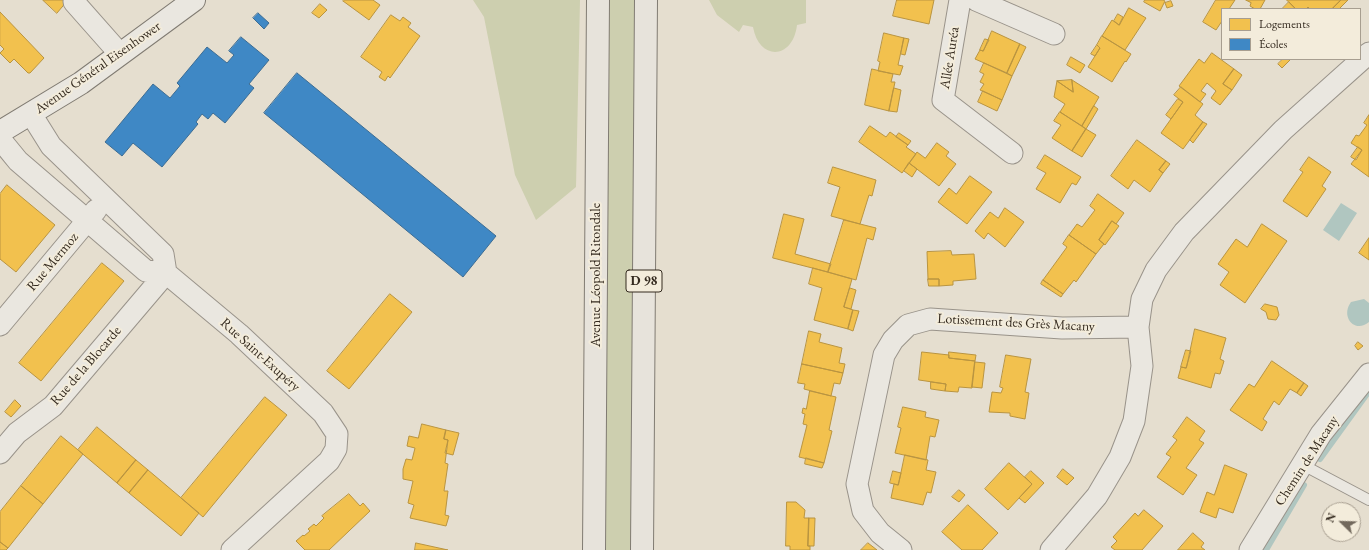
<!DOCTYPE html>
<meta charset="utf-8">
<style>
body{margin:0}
#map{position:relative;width:1369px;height:550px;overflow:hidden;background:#e5decf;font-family:"EB Garamond",serif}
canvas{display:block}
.legend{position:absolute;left:1221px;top:8px;width:140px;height:52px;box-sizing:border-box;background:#f3ecdb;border:1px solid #a79e90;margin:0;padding:5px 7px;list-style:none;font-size:12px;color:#342a1f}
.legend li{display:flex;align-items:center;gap:8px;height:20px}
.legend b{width:20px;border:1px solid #a79e90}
.north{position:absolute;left:1321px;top:502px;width:40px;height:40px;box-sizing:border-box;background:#f3ecdb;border:1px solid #a79e90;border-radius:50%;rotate:293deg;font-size:11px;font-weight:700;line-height:16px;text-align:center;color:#342a1f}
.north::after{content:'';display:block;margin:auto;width:14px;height:18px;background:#72695d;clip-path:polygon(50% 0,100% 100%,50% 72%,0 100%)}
</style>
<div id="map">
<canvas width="1369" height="550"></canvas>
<ul class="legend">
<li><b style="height:11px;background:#f2c14e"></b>Logements</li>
<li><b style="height:11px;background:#3f88c5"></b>Écoles</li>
</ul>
<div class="north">N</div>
</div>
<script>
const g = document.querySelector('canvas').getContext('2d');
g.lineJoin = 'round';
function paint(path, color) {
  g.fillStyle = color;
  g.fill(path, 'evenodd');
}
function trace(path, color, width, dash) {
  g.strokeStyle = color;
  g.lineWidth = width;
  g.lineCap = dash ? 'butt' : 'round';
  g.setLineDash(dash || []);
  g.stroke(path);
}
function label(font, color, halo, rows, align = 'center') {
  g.font = font + ' "EB Garamond",serif';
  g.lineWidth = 4;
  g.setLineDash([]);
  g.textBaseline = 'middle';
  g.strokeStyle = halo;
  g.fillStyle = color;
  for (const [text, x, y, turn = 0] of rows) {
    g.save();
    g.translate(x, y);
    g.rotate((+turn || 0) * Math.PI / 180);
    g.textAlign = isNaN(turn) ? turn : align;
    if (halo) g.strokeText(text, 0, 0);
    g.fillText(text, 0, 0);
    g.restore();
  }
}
paint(new Path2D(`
 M 473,0 L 580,0 L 576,187 L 536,220 L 515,175 L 484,17 Z
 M 608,0 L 635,0 L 631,550 L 603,550 Z
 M 709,0 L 806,0 L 806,23 L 797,25 C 793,60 759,61 753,27 L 743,25 L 739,32 L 717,15 Z`), '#cdcfaf');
paint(new Path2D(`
 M 1341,203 L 1357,213 L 1339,241 L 1323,230 Z
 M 1364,299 L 1369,303 L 1369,322 C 1355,334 1340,317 1351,302 Z`), '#b0c6c0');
const homes = new Path2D(`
 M 43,0 L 68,0 L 57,13 Z
 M 344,0 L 373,0 L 380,5 L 369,20 L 343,1 Z
 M 897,0 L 934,0 L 929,24 L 893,16 Z
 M 1145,0 L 1163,0 L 1165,1 L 1160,11 L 1144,2 Z
 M 1216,0 L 1235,0 L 1229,9 L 1222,9 L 1222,21 L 1216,30 L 1203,22 Z
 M 1246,0 L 1265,0 L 1260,9 L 1255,9 L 1250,6 L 1251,3 Z
 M 1287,0 L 1341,0 L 1332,9 L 1310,9 L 1308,7 L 1306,9 L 1296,9 Z
 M 1341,0 L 1348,0 L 1339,9 L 1332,9 Z
 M 1171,1 L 1173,6 L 1167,8 L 1165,3 Z
 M 1289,2 L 1296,9 L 1282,9 Z
 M 320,4 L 327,10 L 319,18 L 312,13 Z
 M 1129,8 L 1146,18 L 1125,50 L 1102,36 L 1112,20 L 1119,25 Z
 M 0,12 L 44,58 L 30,73 L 28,73 L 14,59 L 10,63 L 0,53 L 4,49 L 0,45 Z
 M 1118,14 L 1123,17 L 1119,25 L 1114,21 Z
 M 391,15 L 400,21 L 403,17 L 411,23 L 408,27 L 420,36 L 390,78 L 388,76 L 385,81 L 379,77 L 382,72 L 361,57 Z
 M 992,31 L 1020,44 L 1007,73 L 975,59 L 980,50 L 983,51 Z
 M 884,33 L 904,38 L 898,65 L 903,66 L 900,75 L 878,71 L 880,62 L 878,61 Z
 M 1102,36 L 1131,54 L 1126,62 L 1125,61 L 1112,82 L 1088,67 L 1100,48 L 1097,45 Z
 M 904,38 L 909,39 L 905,55 L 901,54 Z
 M 985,39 L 989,40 L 983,51 L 980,50 Z
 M 1020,44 L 1026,47 L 1012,76 L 1007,73 Z
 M 1097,45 L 1100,48 L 1095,56 L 1091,54 Z
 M 1212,53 L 1234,69 L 1223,84 L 1232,90 L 1220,105 L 1211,98 L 1216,91 L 1207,83 L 1201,91 L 1206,94 L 1200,102 L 1179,86 L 1199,59 L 1204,63 Z
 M 1071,57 L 1085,65 L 1080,73 L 1067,65 Z
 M 1283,59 L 1291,59 L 1282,68 L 1278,64 Z
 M 984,63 L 1012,76 L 1002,100 L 980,90 L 984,84 L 980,82 L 984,74 L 980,72 Z
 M 872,69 L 893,74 L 891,82 L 895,82 L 889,111 L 865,105 Z
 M 1234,69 L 1242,75 L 1232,90 L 1223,84 Z
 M 1072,80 L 1073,92 L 1057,81 Z
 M 1072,80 L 1099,97 L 1082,126 L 1060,112 L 1065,104 L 1054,97 L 1057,81 L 1073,92 Z
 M 1181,87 L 1203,104 L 1195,115 L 1203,122 L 1183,149 L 1161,133 L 1183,102 L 1174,95 Z
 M 894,88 L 901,90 L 897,112 L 889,111 Z
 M 983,91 L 1002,100 L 997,111 L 978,102 Z
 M 1178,99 L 1183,102 L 1171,119 L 1166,115 Z
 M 1094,106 L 1098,109 L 1086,129 L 1082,126 Z
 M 1060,112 L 1086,129 L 1072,151 L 1052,138 L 1061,125 L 1054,121 Z
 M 1369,115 L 1369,177 L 1351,164 L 1362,150 L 1351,143 L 1356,135 L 1359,136 L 1367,125 L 1364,123 Z
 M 1203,122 L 1207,124 L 1193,143 L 1190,140 Z
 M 870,126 L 886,137 L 890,132 L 908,145 L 906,147 L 916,154 L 902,173 L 859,142 Z
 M 1086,129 L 1096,135 L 1082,157 L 1072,151 Z
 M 899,133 L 911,141 L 908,145 L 896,137 Z
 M 1137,140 L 1166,161 L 1159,170 L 1163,173 L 1150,192 L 1134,180 L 1128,189 L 1111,176 Z
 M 937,143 L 949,152 L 946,156 L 956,164 L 939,186 L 909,163 L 917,152 L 925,158 Z
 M 1358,147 L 1362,150 L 1356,160 L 1351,157 Z
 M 1045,155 L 1081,177 L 1076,185 L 1072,183 L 1060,203 L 1036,189 L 1046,173 L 1037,168 Z
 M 1309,157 L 1331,172 L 1322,186 L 1326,189 L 1307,217 L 1283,201 L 1303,172 L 1300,170 Z
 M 1166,161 L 1170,164 L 1163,173 L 1159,170 Z
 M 909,163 L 917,169 L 912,177 L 904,171 Z
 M 833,167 L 876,180 L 872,196 L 869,195 L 860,224 L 831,216 L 840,187 L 828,183 Z
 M 970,176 L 992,192 L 967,224 L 938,202 L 949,188 L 956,194 Z
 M 7,185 L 55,225 L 16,272 L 0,259 L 0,194 Z
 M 1098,194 L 1124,213 L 1116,224 L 1112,221 L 1099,240 L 1104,244 L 1096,254 L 1069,235 L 1077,224 L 1082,227 L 1095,210 L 1090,206 Z
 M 1005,208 L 1024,222 L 1005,247 L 988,233 L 984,239 L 975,231 L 990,212 L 998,218 Z
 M 784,214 L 804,219 L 795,254 L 831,264 L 828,272 L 773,258 Z
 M 844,220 L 876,228 L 873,240 L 867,238 L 856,280 L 828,272 Z
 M 1112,221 L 1119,226 L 1105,245 L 1099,240 Z
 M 1262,224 L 1287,241 L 1245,303 L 1220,285 L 1229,272 L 1218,264 L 1236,239 L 1247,247 Z
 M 1069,235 L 1096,254 L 1076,282 L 1074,280 L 1063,294 L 1043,280 L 1067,247 L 1063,244 Z
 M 1369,238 L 1369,260 L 1359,253 Z
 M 951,251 L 952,255 L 974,254 L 976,279 L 953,281 L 953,285 L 939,286 L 939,279 L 928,279 L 927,252 Z
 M 102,263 L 124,281 L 41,381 L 19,363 Z
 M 813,268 L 852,279 L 844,307 L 853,310 L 848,329 L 814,320 L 822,288 L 809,284 Z
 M 928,279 L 939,279 L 939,286 L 929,286 Z
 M 1043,280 L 1063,294 L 1061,297 L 1041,284 Z
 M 850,288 L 856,290 L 851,309 L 844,307 Z
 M 390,294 L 412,312 L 349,389 L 327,371 Z
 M 1265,304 L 1277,307 L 1279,315 L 1276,320 L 1268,319 L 1266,312 L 1261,309 Z
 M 853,310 L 859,311 L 853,331 L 848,329 Z
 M 1195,329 L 1226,338 L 1220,359 L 1224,361 L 1220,374 L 1215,373 L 1211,388 L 1178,378 L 1181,367 L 1186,368 Z
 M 809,331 L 821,334 L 819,342 L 842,348 L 839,363 L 845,364 L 843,373 L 802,364 Z
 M 1358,342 L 1363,346 L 1358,350 L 1355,346 Z
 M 1186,350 L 1191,351 L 1186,368 L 1181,367 Z
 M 922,352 L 949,355 L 949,358 L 975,361 L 972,388 L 959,387 L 958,392 L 945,391 L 946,384 L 919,380 Z
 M 949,352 L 976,355 L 975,361 L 949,358 Z
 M 1006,355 L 1031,359 L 1025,392 L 1029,393 L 1025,419 L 1010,416 L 1010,413 L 989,412 L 992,392 L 1001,393 L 1003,388 L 1000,387 Z
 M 1272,361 L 1304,383 L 1297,393 L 1290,389 L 1279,405 L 1274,401 L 1263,419 L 1267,422 L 1262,431 L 1230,410 L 1249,384 L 1254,387 Z
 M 975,362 L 985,363 L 982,388 L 972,387 Z
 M 802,364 L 843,373 L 840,384 L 834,383 L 831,396 L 804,389 L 805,384 L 798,383 Z
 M 931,382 L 946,384 L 945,391 L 931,389 Z
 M 1304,383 L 1308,386 L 1301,396 L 1297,393 Z
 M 810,391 L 836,397 L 829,430 L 832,431 L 824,463 L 799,457 L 807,425 L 803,424 L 805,414 L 802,413 L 803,408 L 806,409 Z
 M 265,397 L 287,415 L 203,517 L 181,498 Z
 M 15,400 L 21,406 L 11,417 L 5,412 Z
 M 903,407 L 926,412 L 925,417 L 939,420 L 935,437 L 930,436 L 926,460 L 895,453 L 901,428 L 898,427 Z
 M 1187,417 L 1205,431 L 1199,440 L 1204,443 L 1186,468 L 1197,475 L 1183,495 L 1157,477 L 1171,457 L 1166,454 L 1177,440 L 1173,437 Z
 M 422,424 L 446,430 L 444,439 L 448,440 L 445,463 L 448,464 L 444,491 L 448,491 L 445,515 L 449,516 L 446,526 L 410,518 L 414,505 L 408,503 L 413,481 L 403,479 L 403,469 L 406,459 L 412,460 L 415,448 L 407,446 L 409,436 L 418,438 Z
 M 97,427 L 136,460 L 117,483 L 78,450 Z
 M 446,430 L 459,433 L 453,455 L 445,453 L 448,440 L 444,439 Z
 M 61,436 L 83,454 L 43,504 L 21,486 Z
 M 905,455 L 928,460 L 926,470 L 936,472 L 931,493 L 927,492 L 923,505 L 891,498 L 894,484 L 898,485 Z
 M 806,458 L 824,463 L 822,468 L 805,464 Z
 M 136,460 L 148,470 L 129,493 L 117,483 Z
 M 1009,463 L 1032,484 L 1008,510 L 985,489 Z
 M 1225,465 L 1247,474 L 1233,513 L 1219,508 L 1216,518 L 1200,512 L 1207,492 L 1214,495 Z
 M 1063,469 L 1074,478 L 1067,485 L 1057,477 Z
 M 148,470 L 199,513 L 181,536 L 129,493 Z
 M 893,471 L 901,473 L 898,485 L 890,483 Z
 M 1031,471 L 1044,483 L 1025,503 L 1019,498 L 1032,484 L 1025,477 Z
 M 21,486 L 43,504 L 8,548 L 0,542 L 0,512 Z
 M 959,490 L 965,495 L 959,502 L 952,497 Z
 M 349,494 L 360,506 L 363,503 L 370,511 L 329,550 L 305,550 L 296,541 L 303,535 L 304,536 L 310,531 L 308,529 L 314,524 L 316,526 L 324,518 L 322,516 Z
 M 787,502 L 796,502 L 805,510 L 804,518 L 809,518 L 808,546 L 810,546 L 810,550 L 790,550 L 790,546 L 786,546 Z
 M 968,505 L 998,533 L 982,550 L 962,550 L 942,532 Z
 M 1144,510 L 1163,526 L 1142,550 L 1115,550 L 1111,547 L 1117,541 L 1113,537 L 1135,513 L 1138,516 Z
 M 809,518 L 815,518 L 814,546 L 808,546 Z
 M 1193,533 L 1204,543 L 1201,547 L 1205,550 L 1178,550 Z
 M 0,542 L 8,548 L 6,550 L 0,550 Z
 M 416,543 L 448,550 L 415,550 Z
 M 868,543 L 877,550 L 861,550 Z`);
paint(homes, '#f2c14e');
trace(homes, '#b99440', 1);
const schools = new Path2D(`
 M 258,13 L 269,23 L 264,29 L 253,18 Z
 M 241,37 L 269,60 L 249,84 L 254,88 L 225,123 L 213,113 L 208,119 L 202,114 L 196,122 L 198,124 L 162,167 L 133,143 L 122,156 L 105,142 L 153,84 L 170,98 L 180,86 L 177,83 L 207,47 L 227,63 L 234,55 L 229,51 Z
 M 297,73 L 496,236 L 463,277 L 264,113 Z`);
paint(schools, '#3f88c5');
trace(schools, '#3c6c93', 1);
trace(new Path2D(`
 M 1320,459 L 1369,391
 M 1266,550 L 1304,485`), '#b0c6c0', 6);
const lane = new Path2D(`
 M 1303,465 L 1369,500`);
const street = new Path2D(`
 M 76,0 L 74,2 L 120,54
 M 960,0 L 943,100 L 1012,153
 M 976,0 L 1054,34
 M 31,114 L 51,146 L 163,254 L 166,273
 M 0,139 L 18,161 L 146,271 L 166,273 L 239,334 L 323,413 L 337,434 L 336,449 L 329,461 L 232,550
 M 0,325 L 96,210
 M 0,453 L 17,433 L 53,406 L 166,273
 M 901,550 L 880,533 L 863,511 L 857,484 L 884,355 L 893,340 L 908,325 L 930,319 L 1062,328 L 1138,327
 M 1051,550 L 1097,496 L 1120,457 L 1134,421 L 1142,366 L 1138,327 L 1142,299 L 1156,270 L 1184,232 L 1283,130 L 1369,53
 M 1250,550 L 1321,434 L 1369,374`);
const secondary = new Path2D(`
 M 0,132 L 81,83 L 194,0`);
const highway = new Path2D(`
 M 594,550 L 598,0
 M 642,550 L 646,0`);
trace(lane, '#99938a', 12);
trace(street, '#99938a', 23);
trace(secondary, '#807b72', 24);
trace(highway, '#807b72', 24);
trace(lane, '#eae7e0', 10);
trace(street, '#eae7e0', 21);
trace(secondary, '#eae7e0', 22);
trace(highway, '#e7e3db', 22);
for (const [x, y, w] of [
 [644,281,36]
]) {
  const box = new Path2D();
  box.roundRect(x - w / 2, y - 11, w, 22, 3);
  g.fillStyle = '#f3ecdb';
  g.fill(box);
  trace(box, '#342a1f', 1);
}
label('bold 13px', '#342a1f', null, [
 ["D 98",644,281]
]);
label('14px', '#342a1f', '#f3ecdb', [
 ["Allée Auréa",950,58,-81],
 ["Avenue Général Eisenhower",98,68,-35],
 ["Rue Mermoz",53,262,-50],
 ["Avenue Léopold Ritondale",596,275,-90],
 ["Lotissement des Grès Macany",1016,323,3],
 ["Rue Saint-Exupéry",260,355,42],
 ["Rue de la Blocarde",86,366,-49],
 ["Chemin de Macany",1307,461,-57]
]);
</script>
